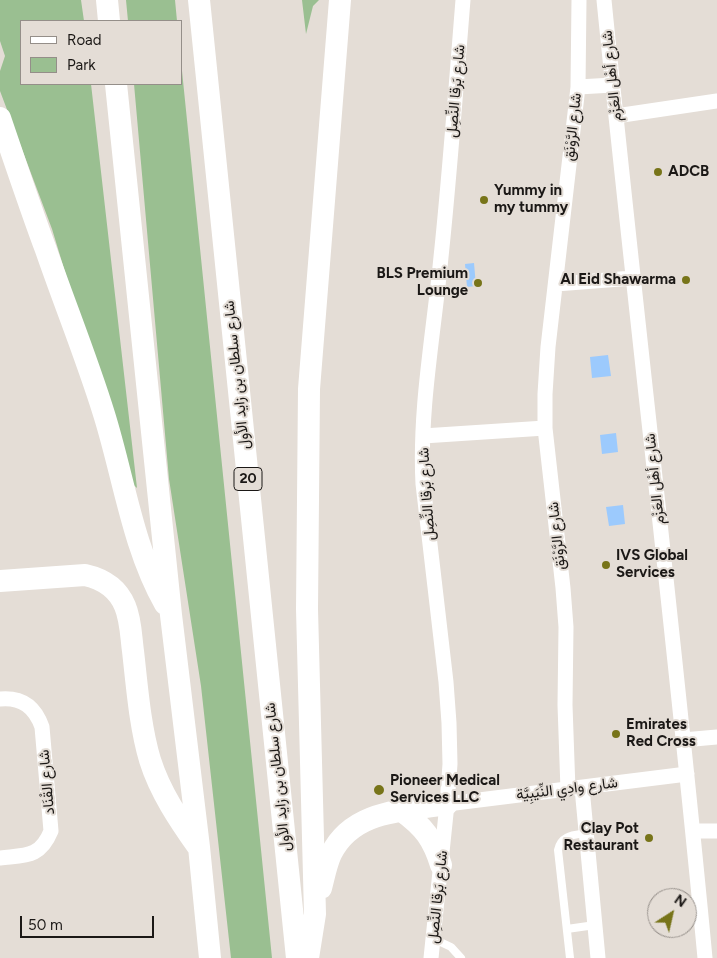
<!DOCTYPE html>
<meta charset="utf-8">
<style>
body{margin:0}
#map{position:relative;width:717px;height:958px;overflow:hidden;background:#e4ddd6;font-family:Figtree,sans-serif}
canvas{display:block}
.legend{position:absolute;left:20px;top:20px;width:162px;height:65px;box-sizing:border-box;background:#e4ddd6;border:1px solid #948e89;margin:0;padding:6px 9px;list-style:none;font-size:15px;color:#1b1816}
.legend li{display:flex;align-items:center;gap:10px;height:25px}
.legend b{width:25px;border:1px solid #948e89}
.north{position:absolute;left:647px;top:888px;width:50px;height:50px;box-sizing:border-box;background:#e4ddd6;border:1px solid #948e89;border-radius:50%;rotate:35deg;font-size:14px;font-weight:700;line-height:20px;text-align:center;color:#1b1816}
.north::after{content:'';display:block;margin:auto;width:18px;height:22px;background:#777419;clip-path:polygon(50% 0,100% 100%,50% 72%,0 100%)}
.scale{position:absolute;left:20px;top:916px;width:134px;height:22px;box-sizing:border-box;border:2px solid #1b1816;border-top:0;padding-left:6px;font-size:15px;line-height:18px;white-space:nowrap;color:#1b1816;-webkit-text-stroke:4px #e4ddd6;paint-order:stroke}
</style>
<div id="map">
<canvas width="717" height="958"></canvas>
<ul class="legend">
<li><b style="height:6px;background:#fff"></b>Road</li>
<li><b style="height:14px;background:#9abf91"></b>Park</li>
</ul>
<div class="north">N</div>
<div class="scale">50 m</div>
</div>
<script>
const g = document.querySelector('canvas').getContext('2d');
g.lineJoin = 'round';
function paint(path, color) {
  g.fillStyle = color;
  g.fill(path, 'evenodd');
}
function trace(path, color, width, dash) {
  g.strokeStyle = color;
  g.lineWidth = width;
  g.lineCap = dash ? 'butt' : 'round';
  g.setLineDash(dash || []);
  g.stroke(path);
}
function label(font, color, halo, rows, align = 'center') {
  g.font = font + ' Figtree,Vazirmatn,sans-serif';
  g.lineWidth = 4;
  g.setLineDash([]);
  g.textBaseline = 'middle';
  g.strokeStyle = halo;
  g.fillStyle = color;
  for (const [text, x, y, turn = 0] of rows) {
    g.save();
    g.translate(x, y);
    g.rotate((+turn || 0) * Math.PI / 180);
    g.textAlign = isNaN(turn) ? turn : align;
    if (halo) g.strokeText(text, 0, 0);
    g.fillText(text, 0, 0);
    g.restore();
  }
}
paint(new Path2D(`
 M 0,0 L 81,0 L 84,21 L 21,21 L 21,84 L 91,84 L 137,488 L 128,480 L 52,229 L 0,91 L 0,71 L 5,56 L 0,41 Z
 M 126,0 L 175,0 L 177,21 L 128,21 Z
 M 302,0 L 319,0 L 313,6 L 306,34 Z
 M 181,61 L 272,958 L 231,958 L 201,686 L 169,479 L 134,84 L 181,84 Z`), '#9abf91');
paint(new Path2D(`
 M 474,263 L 476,286 L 467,287 L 465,264 Z
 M 608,355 L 611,376 L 592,378 L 590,357 Z
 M 616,433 L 618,452 L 602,454 L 600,435 Z
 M 623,505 L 625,524 L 609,526 L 606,507 Z`), '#9ccafd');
trace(new Path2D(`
 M 567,929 L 595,925
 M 434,939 L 451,947 L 461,958
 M 570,958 L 558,850 C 561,835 574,835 586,833`), '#fff', 8);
trace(new Path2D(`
 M 604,0 C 636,320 675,638 705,958
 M 578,87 L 613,85
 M 616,116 L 717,101
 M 556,284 L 633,278
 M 423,436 L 545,428
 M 0,699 C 22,697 35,707 42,727 L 51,831 C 40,858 25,855 0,858
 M 683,740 L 717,737
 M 582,788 L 598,958
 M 568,790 L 565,705 L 566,627 L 563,588 L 545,428 L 545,394 L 548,347 L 578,87 L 579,0
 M 447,804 L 687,774
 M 693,831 L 717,831
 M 431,958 L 447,804 L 450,764 L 449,723 L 446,682 L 423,484 C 419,409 434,332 441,257 C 450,172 456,86 463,0`), '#fff', 15);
trace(new Path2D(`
 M 107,0 L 109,21
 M 199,0 L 297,958
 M 116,84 L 171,615 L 199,847 L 210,958
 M 0,118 C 15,162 30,207 46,250 C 65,305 87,359 104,414 C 124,478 132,545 165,604
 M 0,581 L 85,575 C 103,579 118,589 125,606 C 131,620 131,637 133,651 C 137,686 140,727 150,760 C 160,792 179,820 198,847
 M 402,811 C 424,827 433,839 441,865
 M 321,888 C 324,877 326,865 331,854 C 353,809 405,811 447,804
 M 308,958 L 315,914 L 307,609 L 309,389 L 340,0`), '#fff', 22);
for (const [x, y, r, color] of [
 [658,172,5,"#777419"],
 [484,200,5,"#777419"],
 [686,280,5,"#777419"],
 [478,283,5,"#777419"],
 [606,565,5,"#777419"],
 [616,734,5,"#777419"],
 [379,790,6,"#777419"],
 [649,838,5,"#777419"]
]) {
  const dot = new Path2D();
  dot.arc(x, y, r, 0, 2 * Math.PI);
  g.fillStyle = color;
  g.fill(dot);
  trace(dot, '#e4ddd6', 2);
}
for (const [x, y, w] of [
 [248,479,28]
]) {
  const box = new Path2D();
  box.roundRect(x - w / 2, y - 11.5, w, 23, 4);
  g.fillStyle = '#e4ddd6';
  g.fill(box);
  trace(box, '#1b1816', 1);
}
label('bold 14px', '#1b1816', null, [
 ["20",248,479]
]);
label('15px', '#1b1816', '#e4ddd6', [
 ["شارع أهْل العَزْم",612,76,-96],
 ["شارع بَرقا النِّصِل",456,91,-85],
 ["شارع الرَّوْنَق",573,127,-84],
 ["شارع سلطان بن زايد الأول",237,375,-96],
 ["شارع أهْل العَزْم",655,479,-96],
 ["شارع بَرقا النِّصِل",427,494,-94],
 ["شارع الرَّوْنَق",557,536,-96],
 ["شارع سلطان بن زايد الأول",278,777,-96],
 ["شارع القْنَاد",47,782,-95],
 ["شارع وادِي النِّيَبِيَّة",567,789,-7],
 ["شارع بَرقا النِّصِل",438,897,-84]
]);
label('bold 15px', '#1b1816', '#e4ddd6', [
 ["ADCB",668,172],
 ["Yummy in",494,191],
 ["my tummy",494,208],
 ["BLS Premium",468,274,"right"],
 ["Lounge",468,291,"right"],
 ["Al Eid Shawarma",676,280,"right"],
 ["IVS Global",616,556],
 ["Services",616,573],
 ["Emirates",626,725],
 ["Red Cross",626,742],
 ["Pioneer Medical",390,781],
 ["Services LLC",390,798],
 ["Clay Pot",639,829,"right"],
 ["Restaurant",639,846,"right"]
], 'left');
</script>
